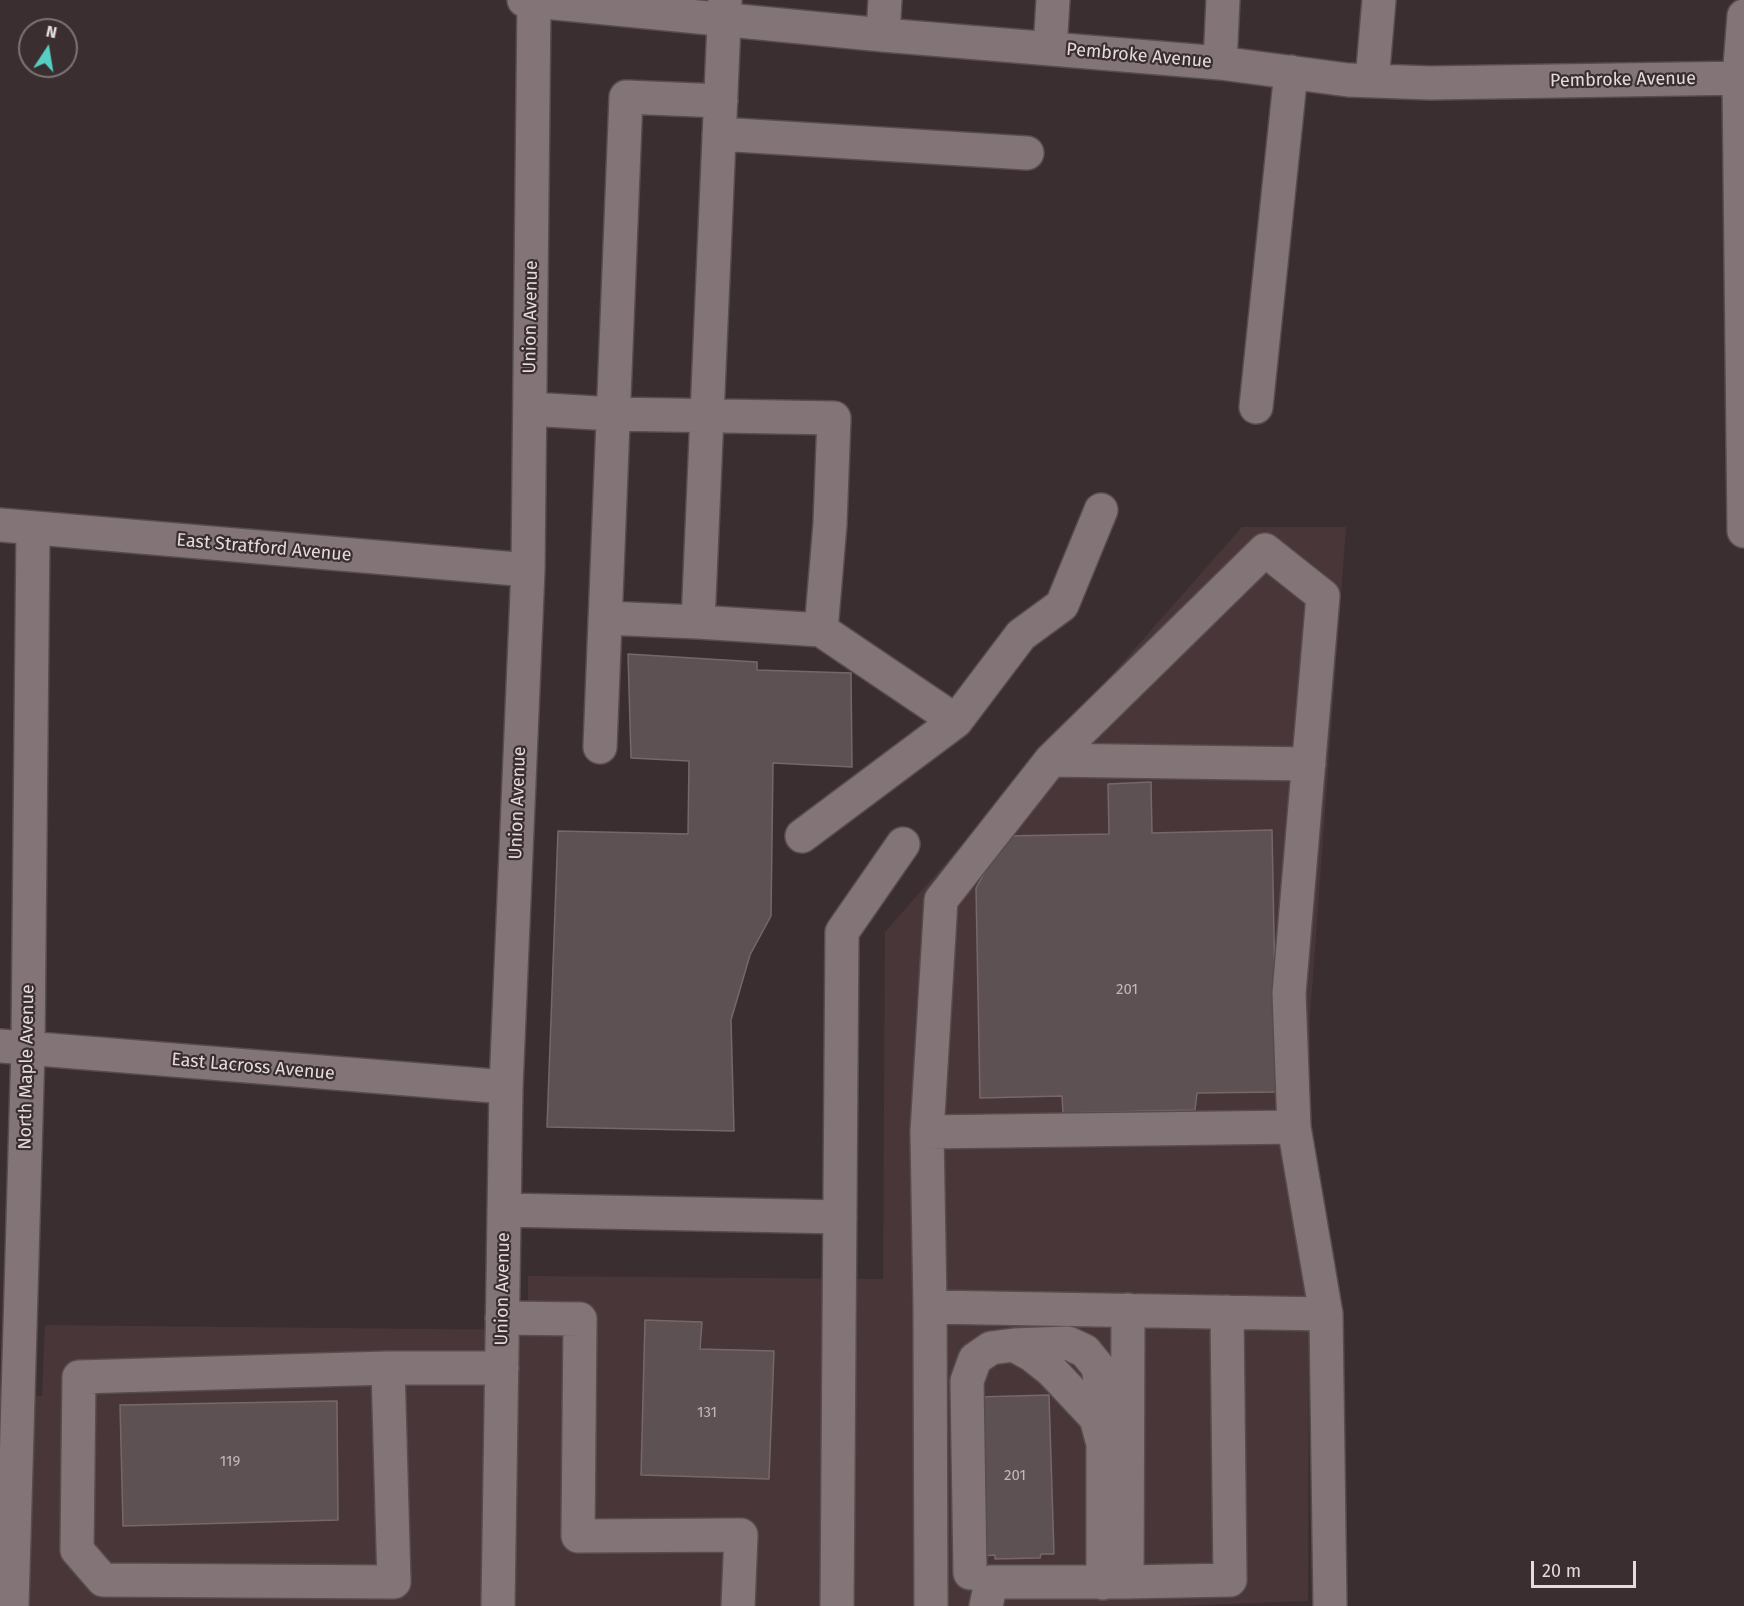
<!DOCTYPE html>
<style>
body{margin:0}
#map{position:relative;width:1744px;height:1606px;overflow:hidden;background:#3a2e30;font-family:"Fira Sans",sans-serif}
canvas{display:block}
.north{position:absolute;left:18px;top:18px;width:60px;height:60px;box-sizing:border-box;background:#3a2e30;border:2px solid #7e7375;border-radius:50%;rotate:12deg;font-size:16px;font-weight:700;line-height:24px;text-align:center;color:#e3dbdc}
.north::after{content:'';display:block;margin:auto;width:21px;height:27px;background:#55cec4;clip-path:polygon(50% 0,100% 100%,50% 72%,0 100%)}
.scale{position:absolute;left:1531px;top:1561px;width:105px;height:27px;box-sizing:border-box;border:3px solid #e3dbdc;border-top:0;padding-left:8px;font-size:18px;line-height:21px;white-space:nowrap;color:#e3dbdc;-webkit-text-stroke:4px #3a2e30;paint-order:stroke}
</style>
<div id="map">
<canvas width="1744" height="1606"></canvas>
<div class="north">N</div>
<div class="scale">20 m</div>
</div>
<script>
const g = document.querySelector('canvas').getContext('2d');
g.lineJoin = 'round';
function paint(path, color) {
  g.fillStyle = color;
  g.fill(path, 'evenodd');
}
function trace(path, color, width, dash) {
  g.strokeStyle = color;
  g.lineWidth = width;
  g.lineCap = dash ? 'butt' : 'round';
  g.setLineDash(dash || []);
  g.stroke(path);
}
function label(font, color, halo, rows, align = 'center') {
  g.font = font + ' "Fira Sans",sans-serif';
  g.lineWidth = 4.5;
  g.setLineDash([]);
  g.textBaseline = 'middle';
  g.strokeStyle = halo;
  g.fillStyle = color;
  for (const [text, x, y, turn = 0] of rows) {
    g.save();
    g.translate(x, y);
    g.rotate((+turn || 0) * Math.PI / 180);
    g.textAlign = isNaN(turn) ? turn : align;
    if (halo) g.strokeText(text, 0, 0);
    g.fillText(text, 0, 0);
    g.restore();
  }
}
paint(new Path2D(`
 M 1242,527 L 1346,527 L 1310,1016 L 1308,1601 L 1174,1606 L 0,1606 L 0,1396 L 42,1396 L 45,1325 L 528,1330 L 528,1276 L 883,1279 L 885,932 Z`), '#493639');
const building = new Path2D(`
 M 628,654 L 757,662 L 757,670 L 851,673 L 852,767 L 773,763 L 771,916 L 750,955 L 731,1020 L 734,1131 L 547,1127 L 558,831 L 688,834 L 689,761 L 631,758 Z
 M 1151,782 L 1152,833 L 1272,830 L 1277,1092 L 1197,1093 L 1195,1110 L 1063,1113 L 1062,1096 L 980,1098 L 976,888 L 1005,836 L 1109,834 L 1108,784 Z
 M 645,1320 L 702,1322 L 700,1349 L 774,1351 L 769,1479 L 641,1475 Z
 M 1049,1395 L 1054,1554 L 1041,1554 L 1040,1558 L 995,1559 L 995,1555 L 980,1556 L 978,1397 Z
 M 337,1401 L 338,1520 L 123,1526 L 120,1405 Z`);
paint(building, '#5e5153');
trace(building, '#76686a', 1.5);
const minor = new Path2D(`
 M 524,0 L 883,35 L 1220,63 L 1348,80 L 1430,83 L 1744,78
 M 1744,16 L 1739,78 L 1744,531
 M 883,35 L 885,0
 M 1050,49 L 1053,0
 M 1220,63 L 1223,0
 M 1372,81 L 1379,0
 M 719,134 L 1027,153
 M 1256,407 L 1291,72
 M 530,409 L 613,414 L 834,418 L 830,524 L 821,630 L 698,622
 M 0,525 L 528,570
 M 605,618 L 698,622 L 725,0
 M 956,721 L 1021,635 L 1062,605 L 1101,510
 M 600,747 L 626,97 L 721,101
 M 1051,760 L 1309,764
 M 802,836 L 956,721 L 821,630
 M 0,1046 L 506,1087
 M 927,1132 L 941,900 L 1051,760 L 1265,550 L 1323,596 L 1289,993 L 1294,1127
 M 504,1210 L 840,1217
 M 930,1307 L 1326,1314
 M 502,1318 L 580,1319 L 578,1536 L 741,1535 L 738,1606
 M 1014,1345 L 1068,1343 L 1085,1351 L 1098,1367 L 1102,1394 L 1103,1433
 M 388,1368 L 394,1582 L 103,1580 L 77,1550 L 79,1377 L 388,1368 L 502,1368
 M 970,1573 L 967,1381 L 975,1359 L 991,1348 L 1014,1345 L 1032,1355 L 1051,1370 L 1096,1418 L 1103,1444 L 1103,1583
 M 1127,1582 L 1230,1580 L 1227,1312
 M 12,1606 L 28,1048 L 33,528
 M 498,1606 L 506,1087 L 528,570 L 534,0
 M 837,1606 L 842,932 L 903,844
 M 931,1606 L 930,1307 L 927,1132 L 1294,1127 L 1326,1314 L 1330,1606
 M 986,1606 L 991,1582 L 1127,1582 L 1128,1310`);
trace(minor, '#574d4f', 36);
trace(minor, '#837577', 33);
label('15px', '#c2b8ba', null, [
 ["201",1127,990],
 ["131",707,1413],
 ["119",230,1462],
 ["201",1015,1476]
]);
label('18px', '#e3dbdc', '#3a2e30', [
 ["Pembroke Avenue",1139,56,5],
 ["Pembroke Avenue",1623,80,-1],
 ["Union Avenue",531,317,-89],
 ["East Stratford Avenue",264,548,5],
 ["Union Avenue",518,803,-88],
 ["North Maple Avenue",27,1067,-89],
 ["East Lacross Avenue",253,1067,5],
 ["Union Avenue",503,1289,-89]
]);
</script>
